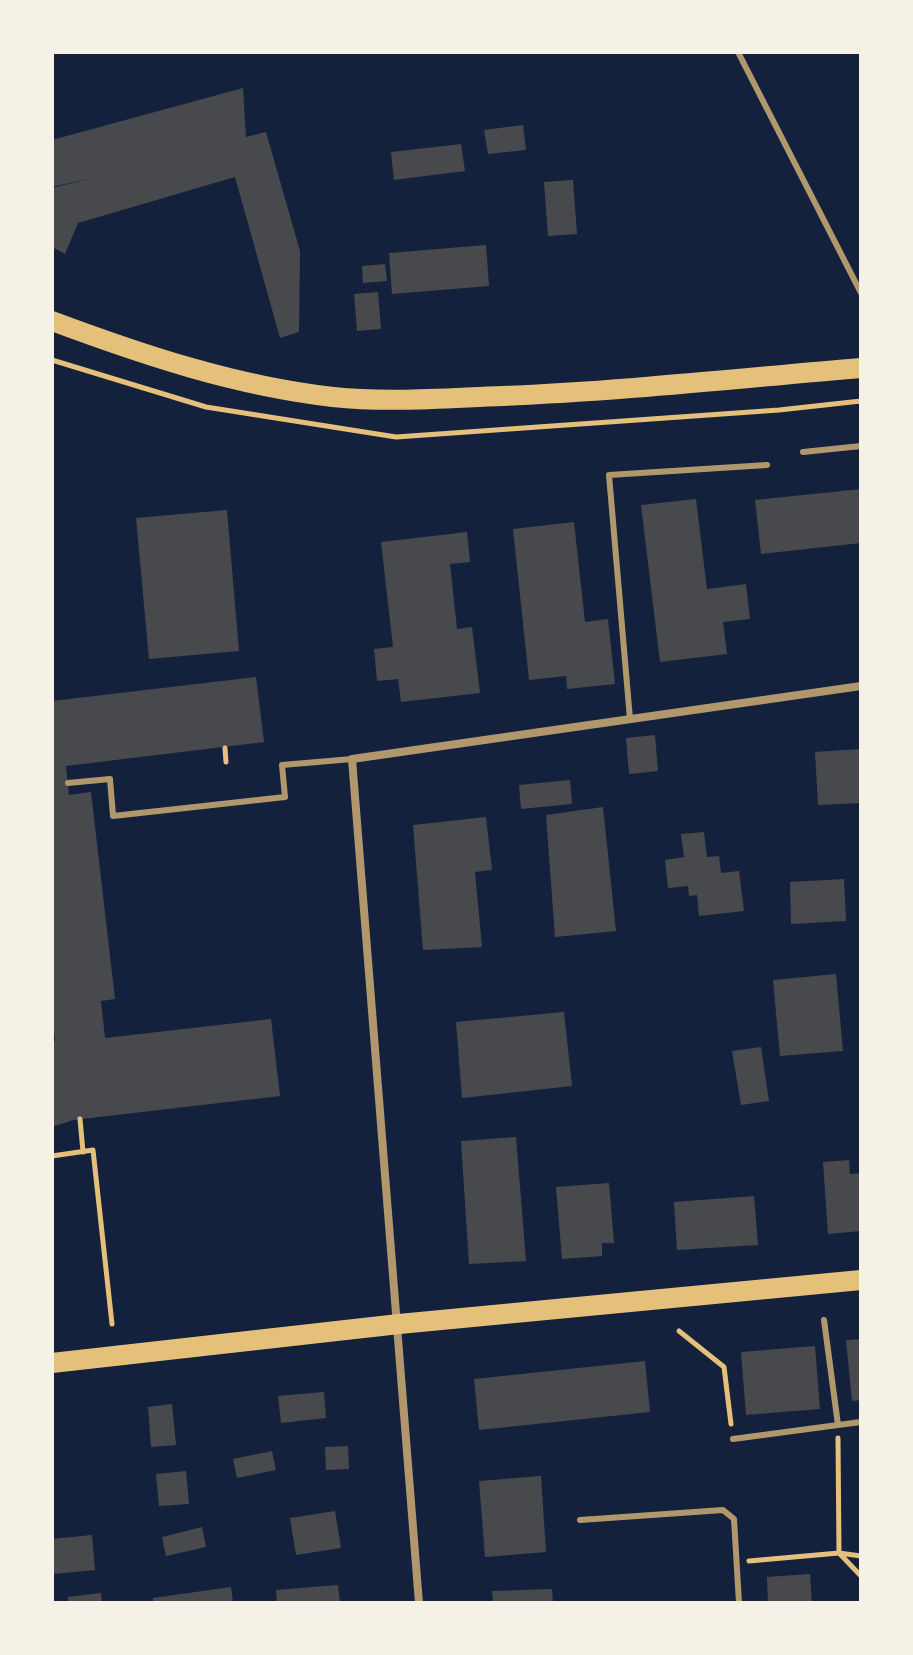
<!DOCTYPE html>
<style>
body{margin:0}
#map{position:relative;width:913px;height:1655px;overflow:hidden;background:#14213d;font-family:"DM Sans",sans-serif}
canvas{display:block}
.frame{position:absolute;inset:0;border:54px solid #f6f1e7;pointer-events:none}
</style>
<div id="map">
<canvas width="913" height="1655"></canvas>
<div class="frame"></div>
</div>
<script>
const g = document.querySelector('canvas').getContext('2d');
g.lineJoin = 'round';
function paint(path, color) {
  g.fillStyle = color;
  g.fill(path, 'evenodd');
}
function trace(path, color, width, dash) {
  g.strokeStyle = color;
  g.lineWidth = width;
  g.lineCap = dash ? 'butt' : 'round';
  g.setLineDash(dash || []);
  g.stroke(path);
}
paint(new Path2D(`
 M 243,88 L 246,137 L 266,132 L 300,251 L 299,332 L 280,338 L 235,177 L 78,223 L 65,254 L 52,247 L 52,188 L 92,178 L 52,187 L 52,140 Z
 M 523,125 L 526,150 L 488,154 L 484,130 Z
 M 461,144 L 465,171 L 394,180 L 391,152 Z
 M 573,180 L 577,234 L 548,236 L 544,182 Z
 M 486,245 L 489,286 L 392,294 L 389,253 Z
 M 385,264 L 387,281 L 363,283 L 362,266 Z
 M 378,292 L 381,329 L 357,331 L 354,294 Z
 M 861,489 L 861,543 L 761,554 L 755,500 Z
 M 696,499 L 707,589 L 746,584 L 750,619 L 723,622 L 727,654 L 660,662 L 641,505 Z
 M 227,510 L 239,651 L 149,659 L 136,518 Z
 M 574,522 L 585,622 L 608,619 L 615,684 L 567,689 L 566,676 L 529,680 L 513,529 Z
 M 467,532 L 470,562 L 450,564 L 457,629 L 472,627 L 480,693 L 401,702 L 398,679 L 377,681 L 374,649 L 393,647 L 381,542 Z
 M 256,677 L 264,742 L 66,766 L 69,795 L 91,792 L 115,999 L 101,1001 L 105,1038 L 271,1019 L 280,1096 L 73,1120 L 52,1127 L 52,1041 L 55,1041 L 52,1010 L 52,701 Z
 M 655,735 L 658,771 L 629,774 L 626,738 Z
 M 861,749 L 861,803 L 818,805 L 815,752 Z
 M 570,780 L 572,804 L 521,809 L 519,785 Z
 M 603,807 L 616,931 L 555,937 L 546,815 Z
 M 486,817 L 492,870 L 475,872 L 482,947 L 423,950 L 413,825 Z
 M 704,832 L 707,857 L 719,856 L 721,873 L 739,871 L 744,911 L 699,916 L 697,895 L 689,896 L 688,886 L 668,888 L 665,860 L 684,857 L 681,834 Z
 M 844,879 L 846,921 L 791,924 L 790,882 Z
 M 836,974 L 843,1051 L 780,1056 L 773,980 Z
 M 564,1012 L 572,1086 L 462,1098 L 456,1022 Z
 M 761,1047 L 769,1101 L 741,1105 L 732,1051 Z
 M 516,1137 L 526,1261 L 469,1264 L 461,1141 Z
 M 849,1160 L 850,1174 L 861,1173 L 861,1231 L 828,1234 L 823,1162 Z
 M 609,1183 L 614,1243 L 602,1243 L 602,1256 L 562,1259 L 556,1187 Z
 M 754,1196 L 758,1245 L 677,1250 L 674,1202 Z
 M 861,1339 L 861,1400 L 852,1401 L 846,1340 Z
 M 815,1346 L 820,1409 L 746,1415 L 741,1352 Z
 M 645,1361 L 650,1412 L 479,1430 L 474,1379 Z
 M 324,1392 L 326,1418 L 281,1423 L 278,1396 Z
 M 172,1404 L 176,1445 L 151,1447 L 148,1407 Z
 M 348,1446 L 349,1469 L 326,1470 L 325,1447 Z
 M 272,1451 L 276,1470 L 237,1478 L 233,1459 Z
 M 186,1471 L 189,1504 L 159,1506 L 156,1474 Z
 M 541,1476 L 546,1552 L 485,1557 L 479,1481 Z
 M 335,1511 L 341,1548 L 296,1555 L 290,1518 Z
 M 202,1527 L 206,1547 L 166,1556 L 162,1537 Z
 M 92,1535 L 95,1570 L 52,1574 L 52,1539 Z
 M 810,1574 L 812,1603 L 768,1603 L 767,1577 Z
 M 338,1585 L 340,1603 L 277,1603 L 276,1590 Z
 M 231,1587 L 233,1603 L 153,1603 L 153,1598 Z
 M 552,1589 L 553,1603 L 493,1603 L 492,1591 Z
 M 101,1593 L 102,1603 L 68,1603 L 68,1597 Z`), '#48494c');
trace(new Path2D(`
 M 52,360 L 206,407 L 396,437 L 779,410 L 861,401
 M 225,748 L 226,762
 M 80,1119 L 83,1152
 M 52,1156 L 93,1150 L 112,1324
 M 679,1331 L 724,1367 L 731,1424
 M 838,1438 L 839,1553 L 861,1556
 M 749,1561 L 839,1553 L 861,1576`), '#e5c07b', 5);
trace(new Path2D(`
 M 738,52 L 861,293
 M 803,452 L 861,446
 M 630,719 L 609,475 L 767,465
 M 68,783 L 110,779 L 113,816 L 285,797 L 282,765 L 352,759
 M 824,1320 L 838,1425 L 861,1422
 M 733,1439 L 838,1425
 M 580,1520 L 723,1510 L 734,1519 L 739,1603`), '#b1986c', 6);
trace(new Path2D(`
 M 419,1603 L 352,759 L 861,686`), '#b1986c', 8);
trace(new Path2D(`
 M 52,321 C 143,355 236,386 333,397 C 389,403 447,398 503,396 C 623,391 742,378 861,368
 M 52,1363 L 399,1324 L 861,1280`), '#e5c07b', 20);
</script>
